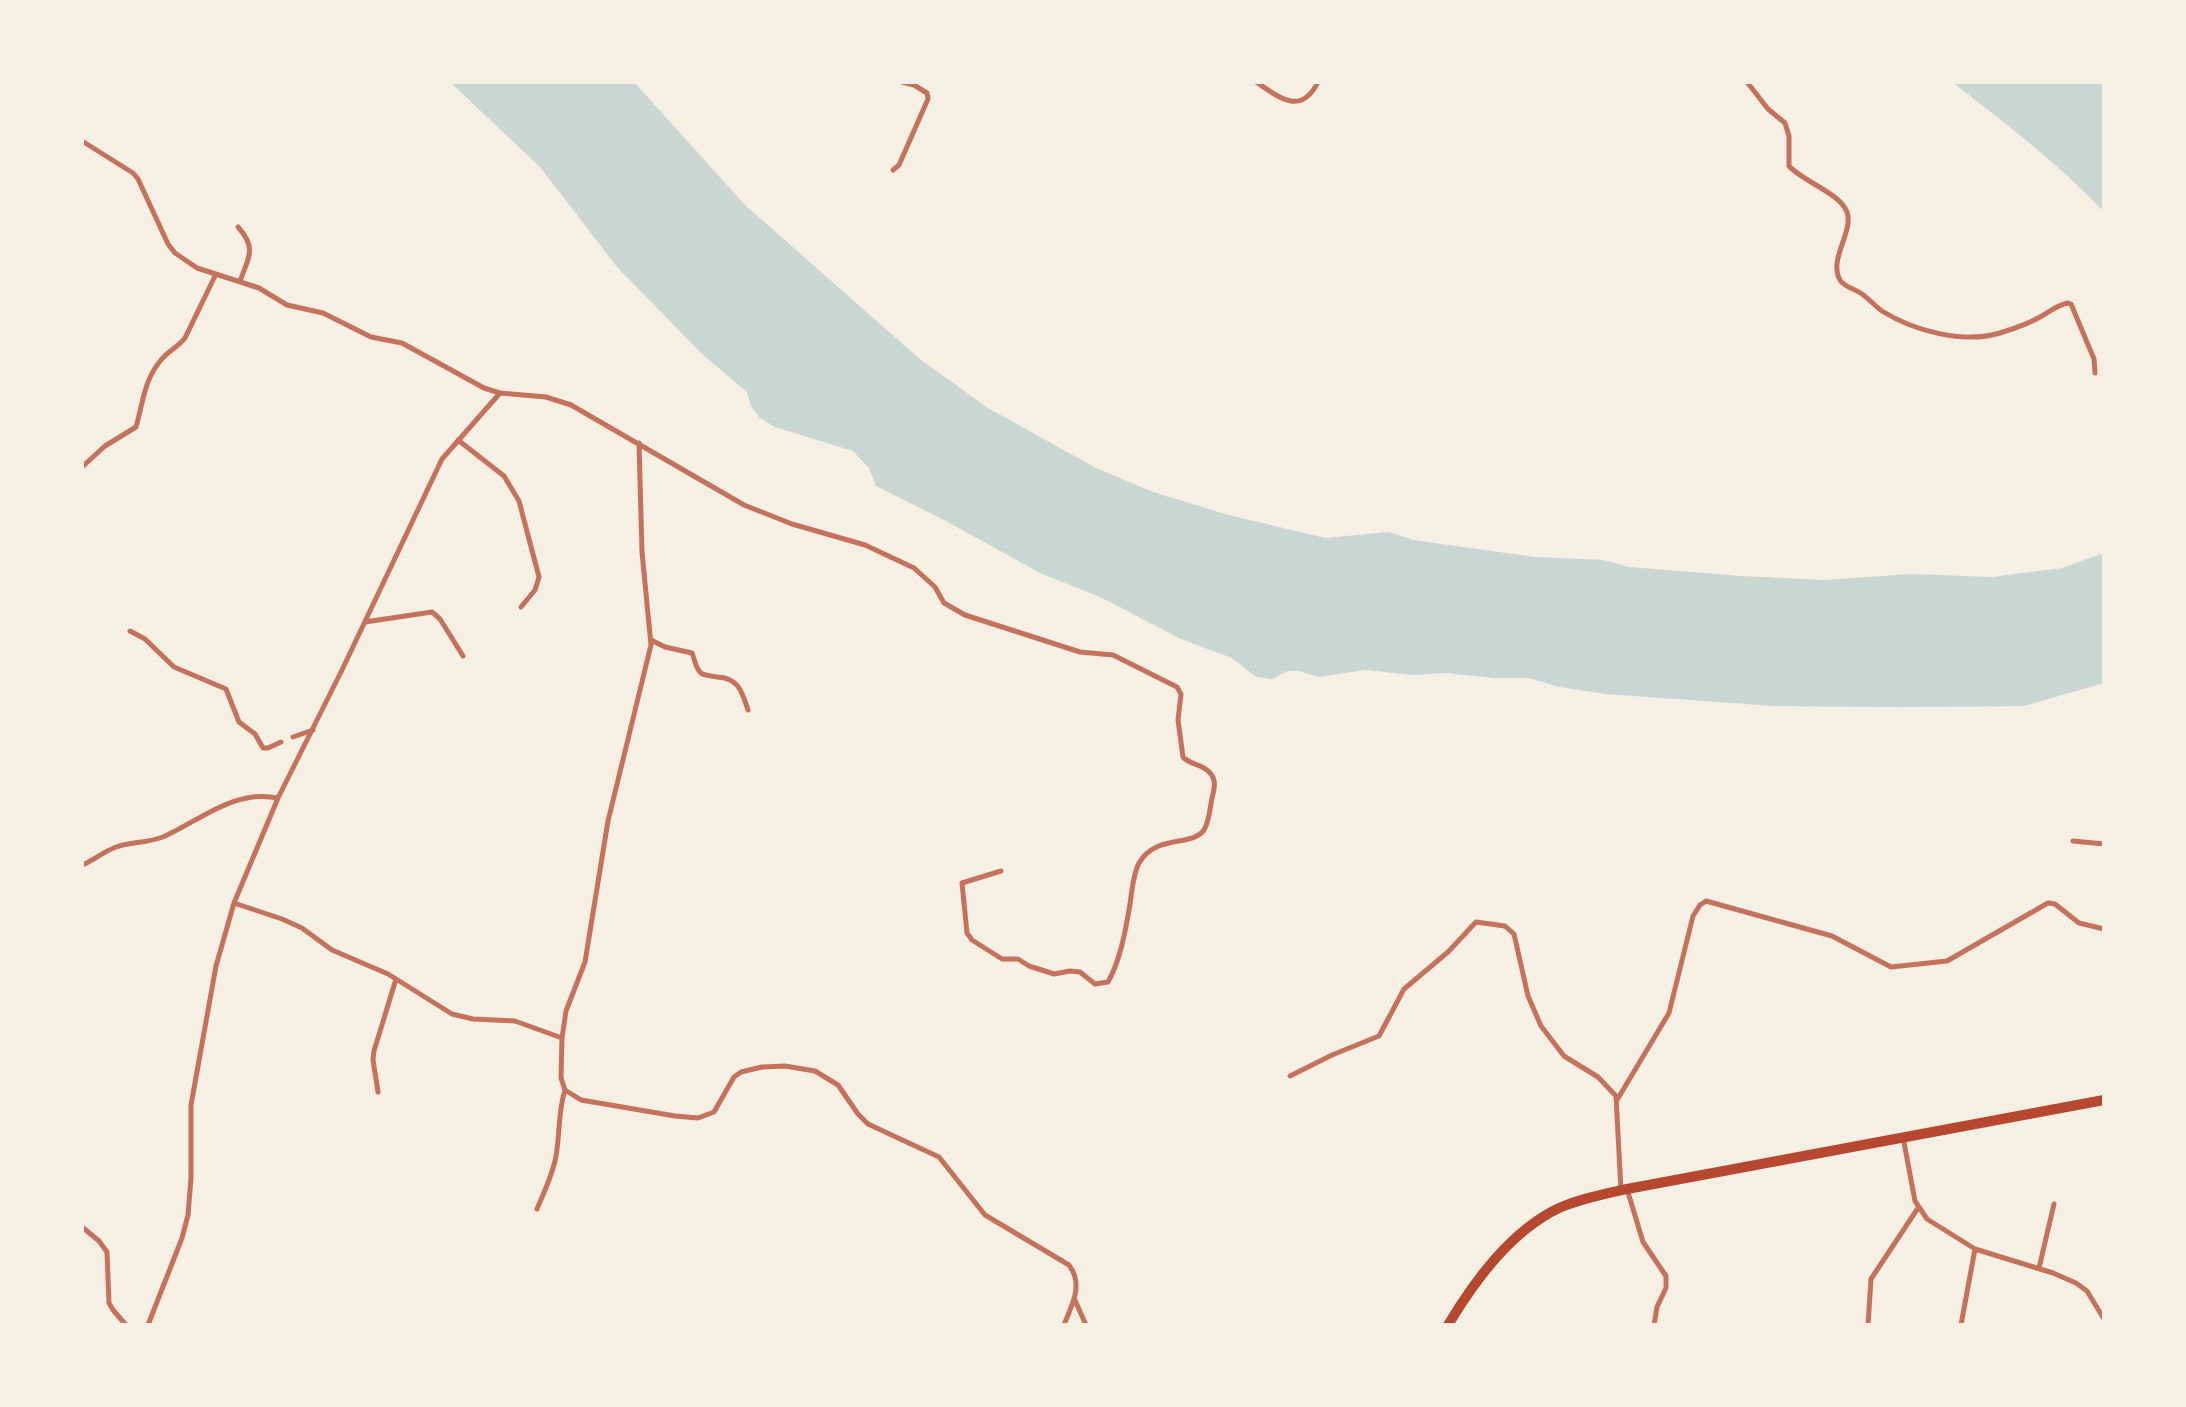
<!DOCTYPE html>
<style>
body{margin:0}
#map{position:relative;width:2186px;height:1407px;overflow:hidden;background:#f6efe4;font-family:Rubik,sans-serif}
canvas{display:block}
.frame{position:absolute;inset:0;border:84px solid #f6efe4;pointer-events:none}
</style>
<div id="map">
<canvas width="2186" height="1407"></canvas>
<div class="frame"></div>
</div>
<script>
const g = document.querySelector('canvas').getContext('2d');
g.lineJoin = 'round';
function paint(path, color) {
  g.fillStyle = color;
  g.fill(path, 'evenodd');
}
function trace(path, color, width, dash) {
  g.strokeStyle = color;
  g.lineWidth = width;
  g.lineCap = dash ? 'butt' : 'round';
  g.setLineDash(dash || []);
  g.stroke(path);
}
paint(new Path2D(`
 M 450,82 L 634,82 L 745,205 L 921,360 L 988,408 L 1096,468 L 1153,492 L 1225,514 L 1325,538 L 1389,532 L 1413,540 L 1535,557 L 1604,560 L 1629,567 L 1741,576 L 1824,580 L 1911,574 L 1991,577 L 2062,568 L 2104,553 L 2104,683 L 2024,706 L 1902,707 L 1773,706 L 1606,694 L 1559,687 L 1529,678 L 1494,678 L 1446,673 L 1414,675 L 1365,670 L 1319,677 L 1298,671 L 1288,671 L 1272,679 L 1256,677 L 1232,658 L 1181,639 L 1100,597 L 1042,574 L 944,520 L 876,486 L 869,468 L 853,451 L 775,427 L 760,418 L 751,406 L 747,392 L 703,355 L 617,267 L 540,167 Z
 M 1952,82 L 2104,82 L 2104,212 C 2058,163 2005,123 1952,82 Z`), '#c9d6d2');
trace(new Path2D(`
 M 1256,82 C 1280,98 1301,116 1318,82
 M 1747,82 L 1768,109 L 1785,123 L 1789,136 L 1789,166 C 1802,181 1840,193 1847,212 C 1854,231 1828,260 1840,280 C 1844,287 1855,289 1862,294 C 1869,299 1875,306 1882,311 C 1914,331 1963,344 2000,333 C 2013,329 2028,324 2040,317 C 2049,312 2057,305 2068,303 L 2071,304 L 2094,359 L 2095,373
 M 82,141 L 133,173 L 138,179 L 168,244 L 175,253 L 197,268 L 259,288 L 287,305 L 323,313 L 371,337 L 402,343 L 484,388 L 500,393 L 546,397 L 571,405 L 744,505 L 792,524 L 865,545 L 914,568 L 935,587 L 944,603 L 965,615 L 1080,652 L 1113,655 L 1177,687 L 1181,694 L 1178,720 L 1183,757 C 1190,765 1203,764 1210,773 C 1217,780 1214,790 1212,798 C 1210,808 1209,822 1204,830 C 1192,847 1156,834 1139,863 C 1132,876 1132,895 1129,910 C 1125,933 1120,961 1108,982 L 1095,984 L 1080,972 L 1070,971 L 1054,974 L 1029,966 L 1018,959 L 1002,959 L 972,940 L 967,933 L 962,883 L 1001,871
 M 893,170 L 899,165 L 928,99 L 927,93 L 914,85 L 902,82
 M 238,227 C 257,248 249,257 240,281
 M 458,440 L 504,476 L 519,501 L 539,577 L 535,590 L 521,607
 M 639,443 L 642,552 L 651,645 L 608,821 L 585,962 L 566,1011 L 562,1038 L 561,1078 L 565,1090 L 581,1100 L 675,1116 L 698,1118 L 714,1112 L 734,1077 L 741,1072 L 762,1067 L 785,1066 L 815,1071 L 838,1085 L 858,1114 L 868,1124 L 939,1157 L 985,1215 L 1069,1265 C 1084,1285 1072,1304 1064,1325
 M 82,467 L 105,446 L 136,427 C 143,403 144,380 161,360 C 168,351 178,347 185,338 L 215,276
 M 365,622 L 432,612 L 440,619 L 463,656
 M 130,631 L 145,639 L 174,667 L 226,689 L 239,722 L 255,734 L 263,748 L 268,748 L 281,742
 M 651,640 L 665,647 L 692,653 C 695,659 695,668 701,673 C 705,676 712,676 717,677 C 739,678 742,692 748,710
 M 293,737 L 313,730
 M 2073,841 L 2104,844
 M 82,865 C 94,860 103,852 116,847 C 131,842 147,843 163,837 C 201,820 234,789 278,798
 M 234,903 L 282,919 L 302,928 L 332,950 L 388,974 L 452,1014 L 473,1019 L 515,1021 L 562,1038
 M 1290,1076 L 1332,1055 L 1379,1036 L 1404,989 L 1448,952 L 1476,922 L 1505,926 L 1514,934 L 1528,996 L 1541,1026 L 1564,1056 L 1598,1077 L 1616,1096 L 1621,1190
 M 378,1092 L 373,1060 L 374,1051 L 396,979
 M 1617,1100 L 1669,1013 L 1693,916 L 1700,905 L 1706,901 L 1832,936 L 1891,967 L 1947,961 L 2048,903 L 2055,904 L 2079,923 L 2104,929
 M 1903,1137 L 1915,1201 L 1927,1219 L 1975,1249 L 2053,1273 L 2076,1283 L 2087,1291 L 2104,1319
 M 1627,1189 L 1643,1242 L 1666,1276 L 1666,1288 L 1657,1307 L 1654,1325
 M 537,1209 C 544,1192 553,1174 556,1156 C 560,1134 558,1111 565,1090
 M 82,1227 L 99,1241 L 107,1252 L 109,1303 L 113,1310 L 126,1325
 M 2039,1268 L 2054,1204
 M 1074,1298 L 1086,1325
 M 148,1325 L 182,1238 L 188,1215 L 191,1178 L 191,1105 L 216,966 L 234,903 L 278,798 L 342,670 L 442,459 L 500,393
 M 1868,1325 L 1871,1279 L 1918,1208
 M 1961,1325 L 1975,1249`), '#c5725c', 5);
trace(new Path2D(`
 M 1448,1325 C 1475,1280 1511,1231 1559,1208 C 1580,1199 1604,1194 1627,1189 L 2104,1100`), '#b5482f', 10);
</script>
